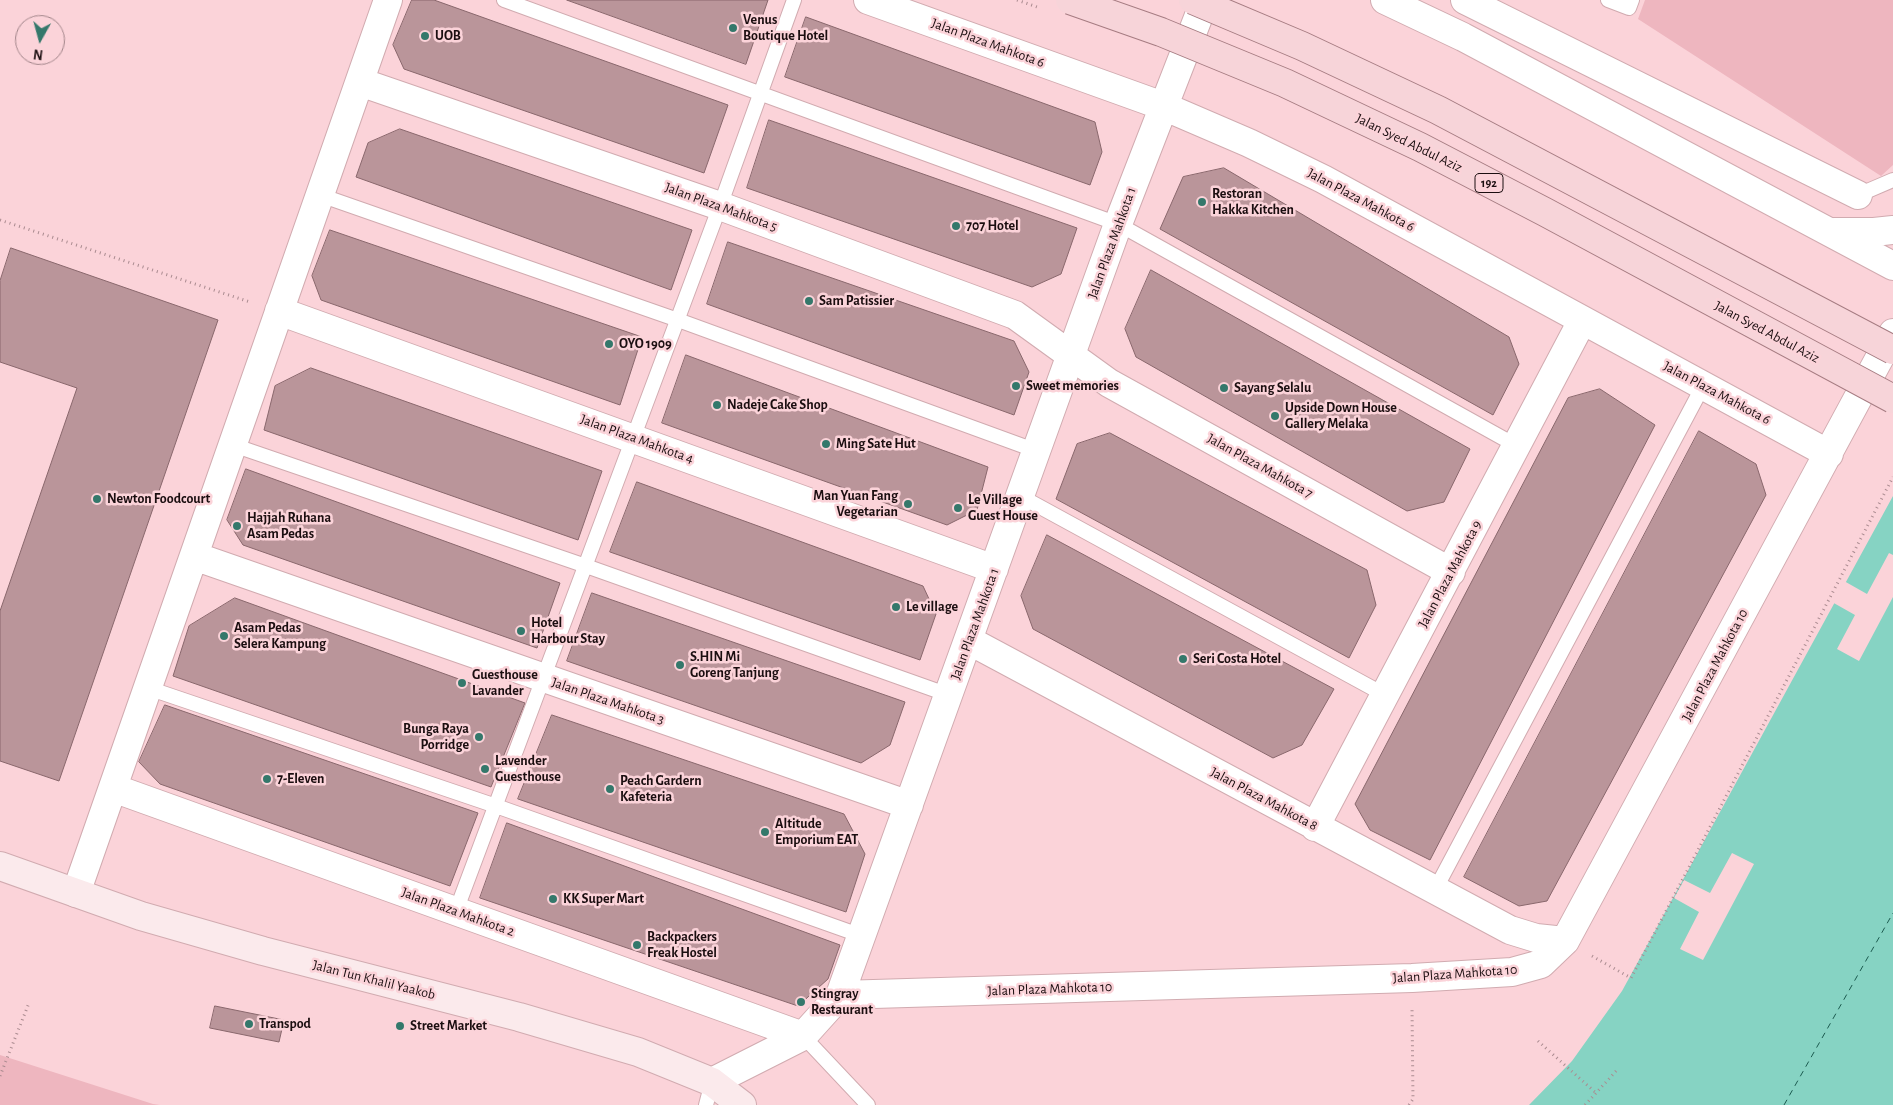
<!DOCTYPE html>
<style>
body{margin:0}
#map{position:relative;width:1893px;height:1105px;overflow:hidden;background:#fbd3d9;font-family:"Alegreya Sans",sans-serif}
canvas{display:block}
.north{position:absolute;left:15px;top:15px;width:50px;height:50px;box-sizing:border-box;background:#fbd3d9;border:1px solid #a18489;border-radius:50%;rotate:187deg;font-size:14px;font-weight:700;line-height:20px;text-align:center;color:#1b0e10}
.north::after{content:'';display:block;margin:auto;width:18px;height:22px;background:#34786b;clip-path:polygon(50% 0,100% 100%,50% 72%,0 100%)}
</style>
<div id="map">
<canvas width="1893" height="1105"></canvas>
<div class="north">N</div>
</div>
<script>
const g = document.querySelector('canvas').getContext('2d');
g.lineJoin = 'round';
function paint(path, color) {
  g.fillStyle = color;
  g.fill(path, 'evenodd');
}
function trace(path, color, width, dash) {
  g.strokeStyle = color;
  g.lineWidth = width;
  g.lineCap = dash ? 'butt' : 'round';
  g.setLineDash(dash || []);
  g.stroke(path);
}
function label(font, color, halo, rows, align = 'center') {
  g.font = font + ' "Alegreya Sans",sans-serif';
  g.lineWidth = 5;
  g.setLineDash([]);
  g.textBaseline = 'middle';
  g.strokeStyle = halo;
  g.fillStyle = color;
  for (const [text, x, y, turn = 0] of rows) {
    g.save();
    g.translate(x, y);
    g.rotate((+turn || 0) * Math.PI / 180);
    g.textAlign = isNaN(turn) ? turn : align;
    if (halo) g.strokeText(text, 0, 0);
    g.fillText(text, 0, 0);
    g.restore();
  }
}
paint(new Path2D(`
 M 1645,0 L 1893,0 L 1893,165 L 1881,176 L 1638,19 Z
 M 0,1055 L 153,1104 L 160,1105 L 0,1105 Z`), '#eeb6bf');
paint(new Path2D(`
 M 1893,496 L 1893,1105 L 1529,1105 L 1572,1061 L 1622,991 Z`), '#86d3c3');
paint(new Path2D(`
 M 1889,553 L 1893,555 L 1893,597 L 1859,661 L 1837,649 L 1855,615 L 1832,602 L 1844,581 L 1867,594 Z
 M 1732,853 L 1754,864 L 1703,960 L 1680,949 L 1699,912 L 1674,898 L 1684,880 L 1710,893 Z`), '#fbd3d9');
trace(new Path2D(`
 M 1784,1105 L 1893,913`), '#1c5b50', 1, [6, 5]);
const building = new Path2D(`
 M 412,0 L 434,0 L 728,105 L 704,173 L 404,69 L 393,45 Z
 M 567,0 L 768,0 L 746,64 Z
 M 806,17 L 1095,122 L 1102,152 L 1090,185 L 785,77 Z
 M 769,120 L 1077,228 L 1061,274 L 1032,287 L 747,188 Z
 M 400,129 L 692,230 L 671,290 L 356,177 L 368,143 Z
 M 1224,168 L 1509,337 L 1519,364 L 1493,415 L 1160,229 L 1183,177 Z
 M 330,230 L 642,337 L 620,405 L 321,300 L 312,276 Z
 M 728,242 L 1014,341 L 1029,372 L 1014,415 L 707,304 Z
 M 11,248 L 218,320 L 59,781 L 0,761 L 0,611 L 77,388 L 0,362 L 0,281 Z
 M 1151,270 L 1470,449 L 1444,502 L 1407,511 L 1136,357 L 1125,329 Z
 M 686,355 L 988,467 L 977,510 L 947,525 L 662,423 Z
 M 311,368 L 602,471 L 578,540 L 264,430 L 275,386 Z
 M 1600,389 L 1655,425 L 1430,860 L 1370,830 L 1355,804 L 1568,398 Z
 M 1699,431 L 1756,464 L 1766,495 L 1547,901 L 1519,906 L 1464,877 Z
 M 1110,433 L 1367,570 L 1376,605 L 1349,658 L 1056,499 L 1077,444 Z
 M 246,469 L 560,583 L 537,648 L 243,545 L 227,520 Z
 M 637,482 L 923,586 L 936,614 L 920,660 L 610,552 Z
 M 1047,535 L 1334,689 L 1302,745 L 1273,758 L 1033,629 L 1021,596 Z
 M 592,593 L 905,702 L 890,745 L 861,763 L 567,661 Z
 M 235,598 L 525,703 L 491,787 L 173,676 L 189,626 Z
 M 165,705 L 478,813 L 450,886 L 160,784 L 139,762 Z
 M 552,715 L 844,814 L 865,854 L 846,912 L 518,799 Z
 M 507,823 L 840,945 L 828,979 L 798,1006 L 480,898 Z
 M 215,1006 L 284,1020 L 279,1042 L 210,1028 Z`);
paint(building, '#ba959a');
trace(building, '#89676c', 1);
const service = new Path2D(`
 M 504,0 L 1118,224 L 1517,446
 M 1608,0 L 1629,8 L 1632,0
 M 320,195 L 678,320 L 1037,451
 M 1858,195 L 1893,180
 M 233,445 L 586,566 L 949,695
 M 1020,496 L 1385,695
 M 148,688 L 496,806 L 862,936
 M 1435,890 L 1703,386
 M 456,911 L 720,206 L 794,0
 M 803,1036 L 868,1105
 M 706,1105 L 712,1082`);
const minor = new Path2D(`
 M 868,0 L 1163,106 L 1249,143 L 1323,179 L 1829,454
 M 1385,0 L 1463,37 L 1893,266
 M 1465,0 L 1858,195
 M 360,82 L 720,206 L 1015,315 L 1109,383 L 1451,572
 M 1834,232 L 1874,232 L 1893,230
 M 279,311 L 994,569
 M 194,556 L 909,805
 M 968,640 L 1510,930 L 1536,938 L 1565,941
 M 113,788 L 803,1036
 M 1315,827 L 1582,321
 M 76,893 L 388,0
 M 840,995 L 1412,978 L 1512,972 L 1541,964 L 1565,941 L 1893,333
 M 712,1082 L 803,1036 L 840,995 L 1118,224 L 1205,0`);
const secondary = new Path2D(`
 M 0,866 L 141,916 L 263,951 L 519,1017 L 638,1052 L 712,1082 L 742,1105`);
trace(service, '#d1abb0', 16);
trace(minor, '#d1abb0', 30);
trace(secondary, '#d1abb0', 30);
trace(new Path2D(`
 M 0,220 L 250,302
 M 1592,956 L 1631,978 L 1893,477
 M 1538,1041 L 1596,1093
 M 0,1076 L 29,1003
 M 1409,1105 L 1413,1099 L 1412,1007
 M 1585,1105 L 1618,1069`), '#aa8b90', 3, [1, 4]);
trace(service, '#fff', 14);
trace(minor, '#fff', 28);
trace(secondary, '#fbeaec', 28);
const primaryBridge = new Path2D(`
 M 1070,0 L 1161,32 L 1285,83 L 1420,147 L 1545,212 L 1893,399
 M 1193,0 L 1302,46 L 1438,110 L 1893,350`);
trace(primaryBridge, '#a67c82', 30, []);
trace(new Path2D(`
 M 1017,0 L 1040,8`), '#aa8b90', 3, [1, 4]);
trace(primaryBridge, '#f7d4d9', 28);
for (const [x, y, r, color] of [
 [733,28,5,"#34786b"],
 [425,36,5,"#34786b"],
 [1202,202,5,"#34786b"],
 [956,226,5,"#34786b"],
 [809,301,5,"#34786b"],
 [609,344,5,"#34786b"],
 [1016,386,5,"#34786b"],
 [1224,388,5,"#34786b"],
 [717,405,5,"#34786b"],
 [1275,416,5,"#34786b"],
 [826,444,5,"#34786b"],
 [97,499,5,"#34786b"],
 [908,504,5,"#34786b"],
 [958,508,5,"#34786b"],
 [237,526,5,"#34786b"],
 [896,607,5,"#34786b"],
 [521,631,5,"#34786b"],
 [224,636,5,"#34786b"],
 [1183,659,5,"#34786b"],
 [680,665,5,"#34786b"],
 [462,683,5,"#34786b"],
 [479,737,5,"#34786b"],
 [485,769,5,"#34786b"],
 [267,779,5,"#34786b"],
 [610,789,5,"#34786b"],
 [765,832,5,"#34786b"],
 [553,899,5,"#34786b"],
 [637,945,5,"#34786b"],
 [801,1002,5,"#34786b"],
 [249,1024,5,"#34786b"],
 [400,1026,5,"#34786b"]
]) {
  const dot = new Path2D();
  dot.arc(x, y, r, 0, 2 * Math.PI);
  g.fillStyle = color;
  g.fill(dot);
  trace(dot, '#fbd3d9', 2);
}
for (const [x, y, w] of [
 [1489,183,28]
]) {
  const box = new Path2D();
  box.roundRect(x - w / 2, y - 9.5, w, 19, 4);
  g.fillStyle = '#fbd3d9';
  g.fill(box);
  trace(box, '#1b0e10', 1);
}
label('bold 12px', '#1b0e10', null, [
 ["192",1489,183]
]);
label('bold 14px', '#1b0e10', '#fbd3d9', [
 ["Venus",743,20],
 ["Boutique Hotel",743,36],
 ["UOB",435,36],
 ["Restoran",1212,194],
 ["Hakka Kitchen",1212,210],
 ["707 Hotel",966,226],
 ["Sam Patissier",819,301],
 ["OYO 1909",619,344],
 ["Sweet memories",1026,386],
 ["Sayang Selalu",1234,388],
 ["Nadeje Cake Shop",727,405],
 ["Upside Down House",1285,408],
 ["Gallery Melaka",1285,424],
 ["Ming Sate Hut",836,444],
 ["Man Yuan Fang",898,496,"right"],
 ["Vegetarian",898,512,"right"],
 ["Newton Foodcourt",107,499],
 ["Le Village",968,500],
 ["Guest House",968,516],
 ["Hajjah Ruhana",247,518],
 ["Asam Pedas",247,534],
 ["Le village",906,607],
 ["Hotel",531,623],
 ["Harbour Stay",531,639],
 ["Asam Pedas",234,628],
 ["Selera Kampung",234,644],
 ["S.HIN Mi",690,657],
 ["Goreng Tanjung",690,673],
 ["Seri Costa Hotel",1193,659],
 ["Guesthouse",472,675],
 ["Lavander",472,691],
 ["Bunga Raya",469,729,"right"],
 ["Porridge",469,745,"right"],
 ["Lavender",495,761],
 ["Guesthouse",495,777],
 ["7-Eleven",277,779],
 ["Peach Gardern",620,781],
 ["Kafeteria",620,797],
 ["Altitude",775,824],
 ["Emporium EAT",775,840],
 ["KK Super Mart",563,899],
 ["Backpackers",647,937],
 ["Freak Hostel",647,953],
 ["Stingray",811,994],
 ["Restaurant",811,1010],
 ["Transpod",259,1024],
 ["Street Market",410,1026]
], 'left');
label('14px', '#1b0e10', '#fbd3d9', [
 ["Jalan Plaza Mahkota 6",988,43,20],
 ["Jalan Syed Abdul Aziz",1409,143,26],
 ["Jalan Plaza Mahkota 6",1361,200,28],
 ["Jalan Plaza Mahkota 5",721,207,20],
 ["Jalan Plaza Mahkota 1",1112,243,-70],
 ["Jalan Syed Abdul Aziz",1767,332,28],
 ["Jalan Plaza Mahkota 6",1717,393,28],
 ["Jalan Plaza Mahkota 4",637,439,20],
 ["Jalan Plaza Mahkota 7",1260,466,29],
 ["Jalan Plaza Mahkota 9",1450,574,-62],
 ["Jalan Plaza Mahkota 1",975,624,-70],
 ["Jalan Plaza Mahkota 10",1715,665,-62],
 ["Jalan Plaza Mahkota 3",608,701,19],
 ["Jalan Plaza Mahkota 8",1264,799,28],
 ["Jalan Plaza Mahkota 2",458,912,20],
 ["Jalan Plaza Mahkota 10",1455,974,-4],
 ["Jalan Tun Khalil Yaakob",374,980,14],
 ["Jalan Plaza Mahkota 10",1050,989,-2]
]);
</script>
